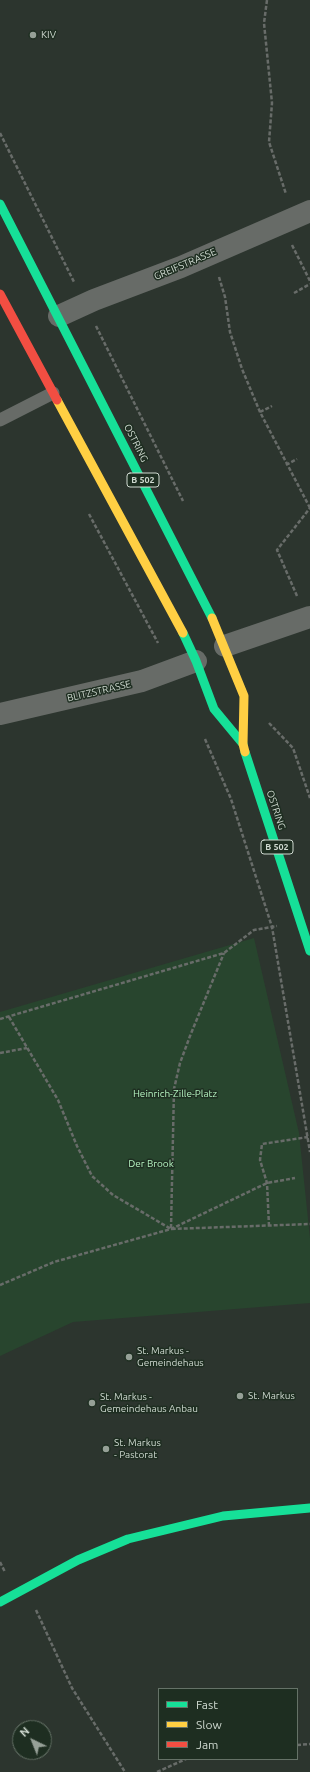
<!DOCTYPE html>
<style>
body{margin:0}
#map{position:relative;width:310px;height:1772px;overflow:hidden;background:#2c352e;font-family:Ubuntu,sans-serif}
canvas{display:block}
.legend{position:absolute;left:158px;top:1688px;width:140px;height:72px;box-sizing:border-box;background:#1e2e21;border:1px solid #657267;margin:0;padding:5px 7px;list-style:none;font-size:12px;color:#cfd9d0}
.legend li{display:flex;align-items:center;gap:8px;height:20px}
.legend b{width:20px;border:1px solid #657267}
.north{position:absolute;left:12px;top:1720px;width:40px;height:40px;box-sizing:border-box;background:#1e2e21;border:1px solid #657267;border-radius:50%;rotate:317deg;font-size:11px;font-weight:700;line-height:16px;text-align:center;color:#cfd9d0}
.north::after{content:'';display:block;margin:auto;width:14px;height:18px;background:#96a097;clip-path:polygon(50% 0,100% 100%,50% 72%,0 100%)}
</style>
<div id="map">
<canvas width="310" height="1772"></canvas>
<ul class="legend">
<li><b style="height:5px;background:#16e098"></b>Fast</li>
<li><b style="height:5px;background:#ffcf43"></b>Slow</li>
<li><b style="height:5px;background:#f24e42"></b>Jam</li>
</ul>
<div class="north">N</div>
</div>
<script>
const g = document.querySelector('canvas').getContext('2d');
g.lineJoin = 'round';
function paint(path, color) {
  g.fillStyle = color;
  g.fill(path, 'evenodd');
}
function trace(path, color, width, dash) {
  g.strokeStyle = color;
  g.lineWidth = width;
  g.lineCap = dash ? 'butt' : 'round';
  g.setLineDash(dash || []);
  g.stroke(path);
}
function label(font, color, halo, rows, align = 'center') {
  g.font = font + ' Ubuntu,sans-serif';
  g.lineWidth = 3;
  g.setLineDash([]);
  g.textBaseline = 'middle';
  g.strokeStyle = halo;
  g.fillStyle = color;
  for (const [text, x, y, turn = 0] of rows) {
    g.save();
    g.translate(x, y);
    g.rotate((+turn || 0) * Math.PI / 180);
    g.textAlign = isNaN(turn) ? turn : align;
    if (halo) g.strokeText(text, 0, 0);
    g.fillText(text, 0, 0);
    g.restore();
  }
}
paint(new Path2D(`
 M 254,938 L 299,1133 L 310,1238 L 310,1303 L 73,1322 L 0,1356 L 0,1012 Z`), '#28452e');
trace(new Path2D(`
 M 267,0 L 264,23 L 272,103 L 269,142 L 286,194
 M 0,133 L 74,282
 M 292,245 L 310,281
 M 219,277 L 225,297 L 230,332 L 242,369 L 260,412 L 310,508
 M 294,293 L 310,284
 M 96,326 L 183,501
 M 260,412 L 272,406
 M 286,465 L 297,459
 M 89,514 L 158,643
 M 297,596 L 277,550 L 310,508
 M 269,723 L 293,748 L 310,798
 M 205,739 L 231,799 L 272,927 L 310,1152
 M 9,1017 L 58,1100 L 77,1146 L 92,1176 L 113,1195 L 171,1229 L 310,1224
 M 0,1019 L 224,953 L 254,930 L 277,926
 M 0,1053 L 27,1048
 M 269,1226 L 267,1183 L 260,1160 L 262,1144 L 308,1137
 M 171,1228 L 174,1089 L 180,1063 L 190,1036 L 224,953
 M 0,1285 L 54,1262 L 171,1229 L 267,1183 L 295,1178
 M 0,1562 L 5,1572
 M 36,1610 L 72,1688 L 125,1772
 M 297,1745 L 310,1744
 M 157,1772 L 186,1759`), '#686c69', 2.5, [4, 2]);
trace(new Path2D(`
 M 0,420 L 53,393`), '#676b67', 13);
trace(new Path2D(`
 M 59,316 L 94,300 L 181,267 L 310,211
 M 225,646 L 310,617
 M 0,714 L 142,681 L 196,661`), '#676b67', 22);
trace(new Path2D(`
 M 0,204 L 212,618
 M 183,633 L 196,661 L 214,709 L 243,744
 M 245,752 L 310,951
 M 0,1602 L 78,1560 L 128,1539 L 223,1516 L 310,1508`), '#16e098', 9);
trace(new Path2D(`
 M 57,400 L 183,633
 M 212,618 L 244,696 L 243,744 L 245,752`), '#ffcf43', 9);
trace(new Path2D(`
 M 0,294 L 57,400`), '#f24e42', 9);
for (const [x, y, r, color] of [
 [33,35,4,"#96a097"],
 [129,1357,4,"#96a097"],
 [240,1396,4,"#96a097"],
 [92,1403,4,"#96a097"],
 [106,1449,4,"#96a097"]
]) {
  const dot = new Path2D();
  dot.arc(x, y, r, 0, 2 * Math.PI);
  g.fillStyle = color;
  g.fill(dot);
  trace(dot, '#1e2e21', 1.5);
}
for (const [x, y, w] of [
 [143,480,32],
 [277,847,32]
]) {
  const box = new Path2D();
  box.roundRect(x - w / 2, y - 7, w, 14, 3);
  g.fillStyle = '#1e2e21';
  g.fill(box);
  trace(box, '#cfd9d0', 1);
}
label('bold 9px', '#cfd9d0', null, [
 ["B 502",143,480],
 ["B 502",277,847]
]);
label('10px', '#cfd9d0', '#1e2e21', [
 ["KIV",41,35],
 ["St. Markus -",137,1351],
 ["Gemeindehaus",137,1363],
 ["St. Markus",248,1396],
 ["St. Markus -",100,1397],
 ["Gemeindehaus Anbau",100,1409],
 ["St. Markus",114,1443],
 ["- Pastorat",114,1455]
], 'left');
label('10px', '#cfd9d0', '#1e2e21', [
 ["GREIFSTRASSE",185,264,-23],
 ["OSTRING",136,443,63],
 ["BLITZSTRASSE",99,691,-13],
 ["OSTRING",276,810,72]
]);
label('10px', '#b5f3c0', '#1e2e21', [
 ["Heinrich-Zille-Platz",175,1094],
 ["Der Brook",151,1164]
]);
</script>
